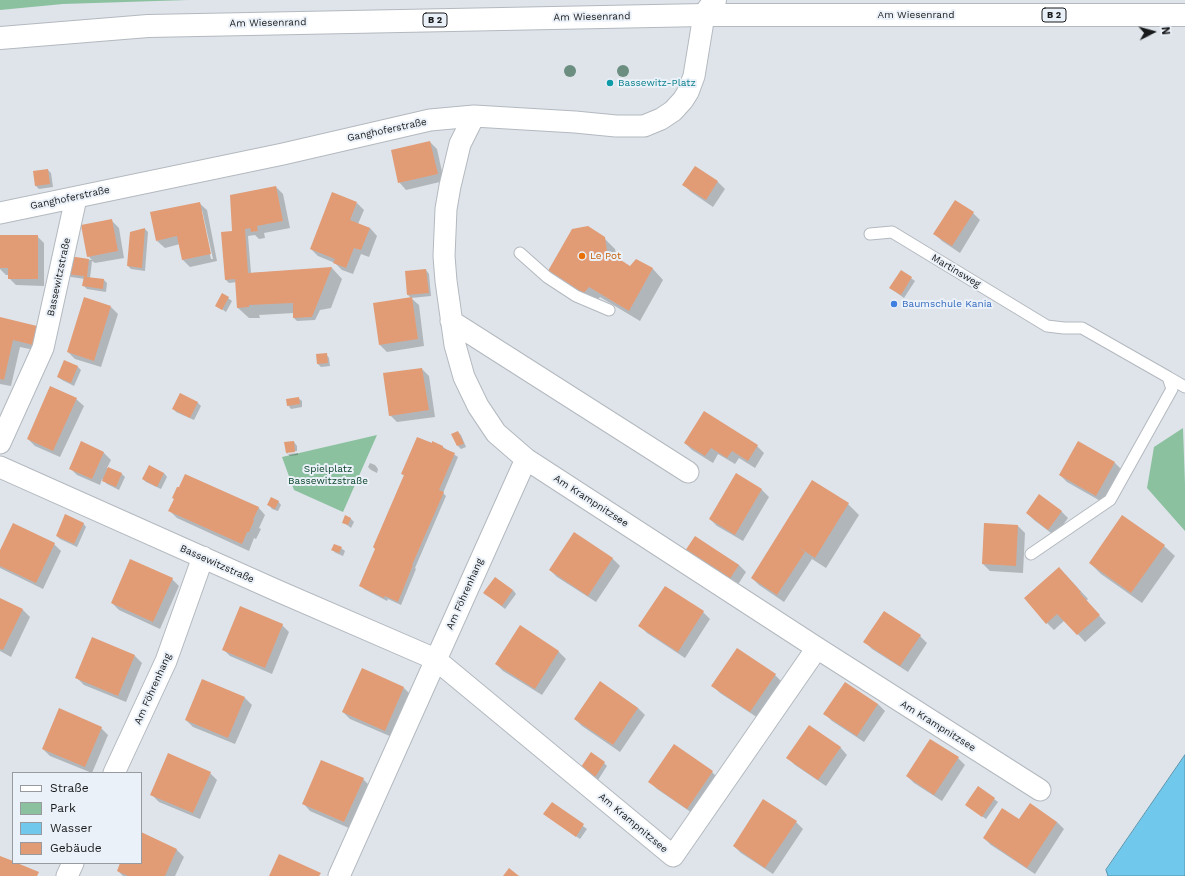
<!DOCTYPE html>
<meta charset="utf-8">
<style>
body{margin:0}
#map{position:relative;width:1185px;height:876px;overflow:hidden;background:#dee4ea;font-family:"Work Sans",sans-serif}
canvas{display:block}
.legend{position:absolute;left:12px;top:772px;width:130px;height:92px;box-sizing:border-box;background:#ebf1f8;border:1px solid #979ba0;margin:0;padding:5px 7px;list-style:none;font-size:12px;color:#181a1c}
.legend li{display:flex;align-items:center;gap:8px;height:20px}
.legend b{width:20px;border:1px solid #979ba0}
.north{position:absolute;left:1133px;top:12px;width:40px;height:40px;-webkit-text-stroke:3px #ebf1f8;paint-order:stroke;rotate:84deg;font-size:11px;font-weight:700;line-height:16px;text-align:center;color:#181a1c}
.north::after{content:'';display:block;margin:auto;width:14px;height:18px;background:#181a1c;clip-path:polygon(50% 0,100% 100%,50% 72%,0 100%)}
</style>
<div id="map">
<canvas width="1185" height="876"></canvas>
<ul class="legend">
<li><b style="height:5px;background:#fff"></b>Straße</li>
<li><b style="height:11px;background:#8cc1a0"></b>Park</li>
<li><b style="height:11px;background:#70c8ec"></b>Wasser</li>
<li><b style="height:11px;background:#e19b75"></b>Gebäude</li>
</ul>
<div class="north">N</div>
</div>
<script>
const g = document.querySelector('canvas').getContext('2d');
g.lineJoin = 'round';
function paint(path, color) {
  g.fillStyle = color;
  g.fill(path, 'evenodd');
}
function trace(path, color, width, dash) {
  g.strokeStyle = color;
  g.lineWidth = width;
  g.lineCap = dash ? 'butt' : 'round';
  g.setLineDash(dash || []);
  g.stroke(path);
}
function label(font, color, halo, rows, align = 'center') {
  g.font = font + ' "Work Sans",sans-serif';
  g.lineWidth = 4;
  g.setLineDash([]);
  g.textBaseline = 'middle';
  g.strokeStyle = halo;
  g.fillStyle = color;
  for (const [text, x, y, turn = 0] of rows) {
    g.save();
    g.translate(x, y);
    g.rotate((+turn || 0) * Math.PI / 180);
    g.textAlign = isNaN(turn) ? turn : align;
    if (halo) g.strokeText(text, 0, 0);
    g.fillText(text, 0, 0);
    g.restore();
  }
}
paint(new Path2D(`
 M 0,0 L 188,0 L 63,4 L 0,10 Z
 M 1183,428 L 1185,484 L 1185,531 L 1147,488 L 1154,447 Z
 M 377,435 L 343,512 L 294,490 L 282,457 Z`), '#8cc1a0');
const water = new Path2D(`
 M 1185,755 L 1185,876 L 1108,876 L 1106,870 Z`);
paint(water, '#70c8ec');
trace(water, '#5694ae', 1);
paint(new Path2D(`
 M 430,142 L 437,149 L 444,181 L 406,190 L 399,182 Z
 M 695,167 L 718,182 L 725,189 L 713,207 L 691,192 L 684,185 Z
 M 48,170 L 51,173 L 53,187 L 39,189 L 36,186 Z
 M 276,187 L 283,194 L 290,228 L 264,233 L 265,238 L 259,239 L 255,235 L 248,236 L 251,273 L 332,268 L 342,279 L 331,308 L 320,310 L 315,320 L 297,321 L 294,318 L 294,313 L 259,315 L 260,318 L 249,318 L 238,308 L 237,282 L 229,283 L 226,280 L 233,231 Z
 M 199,203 L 207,210 L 217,261 L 190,267 L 183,260 L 180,244 L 165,248 L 157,241 ZM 200,210 L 202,210 L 213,259 L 211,259 Z
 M 357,203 L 364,210 L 358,224 L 370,228 L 377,236 L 369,257 L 361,254 L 353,274 L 342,270 L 335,263 L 318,256 L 311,249 Z
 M 973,213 L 980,220 L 960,253 L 942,241 L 935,234 Z
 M 112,221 L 119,228 L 124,258 L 95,263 L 92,261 L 90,278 L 104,280 L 107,283 L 106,292 L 87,289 L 84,286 L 85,279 L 71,277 L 67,274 L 70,257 L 92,260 L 88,256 Z
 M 145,229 L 148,232 L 145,271 L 131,269 L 128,266 L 131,232 Z
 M 0,236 L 37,236 L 44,243 L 44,286 L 16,285 L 9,278 L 9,275 L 6,275 L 0,269 Z
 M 604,238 L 615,249 L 617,259 L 630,267 L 636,260 L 653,269 L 663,280 L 640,321 L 600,297 L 594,304 L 559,281 L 549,270 Z
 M 426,270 L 429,274 L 431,296 L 411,298 L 419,305 L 424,346 L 387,352 L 380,345 L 411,298 L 408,295 Z
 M 901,271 L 915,281 L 904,298 L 890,288 Z
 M 228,298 L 232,301 L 226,312 L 216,305 Z
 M 111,307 L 118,314 L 101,367 L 75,359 L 68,352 Z
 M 0,318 L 44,352 L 20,347 L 11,386 L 0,384 Z
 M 326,354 L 329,358 L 330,366 L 321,367 L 318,364 Z
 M 65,361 L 78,367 L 81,370 L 74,386 L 62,380 L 58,377 Z
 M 422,369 L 429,376 L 435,417 L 397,422 L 390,415 Z
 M 180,394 L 198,403 L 201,406 L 194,420 L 176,412 L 173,408 Z
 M 298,398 L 302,401 L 302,407 L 291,409 L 288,405 Z
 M 76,399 L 84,406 L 60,457 L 35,446 L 28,439 Z
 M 458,432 L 461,435 L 466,447 L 461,449 L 458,446 L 453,434 Z
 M 418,438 L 443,447 L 458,457 L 443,493 L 446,496 L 415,568 L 416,569 L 401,605 L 388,599 L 387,601 L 364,589 L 361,585 L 405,476 L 402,474 Z
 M 294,442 L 297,446 L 297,451 L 288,452 L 288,454 L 298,453 L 298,455 L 290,456 L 287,453 Z
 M 1079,442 L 1115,463 L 1122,470 L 1104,503 L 1067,482 L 1060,475 Z
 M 82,443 L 104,453 L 111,460 L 107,468 L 122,474 L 125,477 L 119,490 L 107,484 L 102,479 L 100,485 L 77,475 L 70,468 Z
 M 685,443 L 757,446 L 764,453 L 755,468 L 739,458 L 735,464 L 718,454 L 713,463 L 692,450 Z
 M 370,463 L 375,465 L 378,469 L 377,473 L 371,470 L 368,467 Z
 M 164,473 L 167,477 L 161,489 L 146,482 L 143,479 Z
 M 736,474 L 762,490 L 769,497 L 743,541 L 717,526 L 710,519 Z
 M 278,501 L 281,505 L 278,511 L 272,509 L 269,505 Z
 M 848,504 L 859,515 L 826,568 L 812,559 L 784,602 L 759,585 L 752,578 Z
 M 258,507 L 265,515 L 259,528 L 261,529 L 256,539 L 254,538 L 249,551 L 177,518 L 170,511 Z
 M 1061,511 L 1068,518 L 1055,536 L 1034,520 L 1027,513 Z
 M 350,518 L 354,522 L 351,528 L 343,522 Z
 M 83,523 L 86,527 L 77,547 L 60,539 L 57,536 Z
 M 985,524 L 1018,526 L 1025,533 L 1023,573 L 990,571 L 983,564 Z
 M 695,537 L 739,565 L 746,572 L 737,586 L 693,558 Z
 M 54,544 L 61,551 L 43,589 L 0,568 L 0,552 Z
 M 1164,546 L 1175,556 L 1142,603 L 1101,574 L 1090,563 Z
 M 341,548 L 345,551 L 343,556 L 336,553 L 332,550 Z
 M 612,558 L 620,566 L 596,602 L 557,577 L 550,570 Z
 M 1066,575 L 1088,599 L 1086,601 L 1106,623 L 1085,642 L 1065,620 L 1054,630 L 1047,623 Z
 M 172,579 L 179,586 L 160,629 L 119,610 L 112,603 Z
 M 665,587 L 703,612 L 710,619 L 685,658 L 647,633 L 640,626 Z
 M 513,590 L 516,594 L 505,609 L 485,593 Z
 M 0,599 L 23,610 L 30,617 L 11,657 L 0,651 Z
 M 282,625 L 289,632 L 272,674 L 230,656 L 223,649 Z
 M 520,627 L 559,652 L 566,659 L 542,695 L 503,671 L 496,664 Z
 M 920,636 L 927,643 L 908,672 L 872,649 L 865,642 Z
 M 135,656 L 142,663 L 126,702 L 84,685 L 77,678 Z
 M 775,675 L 782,682 L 758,718 L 720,693 L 713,686 Z
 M 203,680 L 245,698 L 252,705 L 235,744 L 193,727 L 186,720 Z
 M 600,682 L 638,708 L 645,715 L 620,752 L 582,726 L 575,719 Z
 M 404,688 L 411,695 L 392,737 L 350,719 L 343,712 Z
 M 878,704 L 885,711 L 864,742 L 832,721 L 825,714 Z
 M 101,728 L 108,735 L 92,773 L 50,756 L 43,749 Z
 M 840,747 L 847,755 L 826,786 L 795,765 L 788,758 Z
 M 958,758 L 965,765 L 942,801 L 914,783 L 907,776 Z
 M 604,763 L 607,766 L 598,780 L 585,770 Z
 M 712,772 L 719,779 L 695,815 L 657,789 L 650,782 Z
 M 210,773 L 217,780 L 200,819 L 159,802 L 152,795 Z
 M 363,779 L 370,786 L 351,829 L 310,811 L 303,803 Z
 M 994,799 L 998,802 L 986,819 L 970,808 Z
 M 552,803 L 587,829 L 580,839 L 548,817 Z
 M 1020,820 L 1057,822 L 1064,829 L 1035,874 L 991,845 L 984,838 Z
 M 796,822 L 803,829 L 773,874 L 741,853 L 734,846 Z
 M 141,833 L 177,850 L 184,857 L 175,876 L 123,876 L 118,871 L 121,863 L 141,863 Z`), '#0003');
paint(new Path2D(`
 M 430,141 L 438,174 L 398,183 L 391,150 Z
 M 695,166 L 718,181 L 706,200 L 682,185 Z
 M 48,169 L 50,184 L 35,186 L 33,171 Z
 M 276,186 L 283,221 L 257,226 L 258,231 L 251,232 L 250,228 L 245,229 L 248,273 L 332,267 L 312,317 L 293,318 L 293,303 L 249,305 L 249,307 L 237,308 L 235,279 L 225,280 L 221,232 L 232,231 L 230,195 Z
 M 332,192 L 357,202 L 350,220 L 370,228 L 361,250 L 354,248 L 346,268 L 333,263 L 335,259 L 310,249 Z
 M 955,200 L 974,212 L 952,246 L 933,234 Z
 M 200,202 L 211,254 L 182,260 L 177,236 L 156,241 L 150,212 Z
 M 112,219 L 118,251 L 87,257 L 81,225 Z
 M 588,226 L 605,237 L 607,251 L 630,266 L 636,259 L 653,268 L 629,311 L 589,287 L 583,294 L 548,271 L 572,229 Z
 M 145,228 L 142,268 L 127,266 L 130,232 Z
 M 0,235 L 38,235 L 38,279 L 8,279 L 8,268 L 0,268 Z
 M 69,256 L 89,259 L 87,277 L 104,279 L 103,289 L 82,286 L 84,276 L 66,274 Z
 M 426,269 L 429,293 L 407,295 L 405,271 Z
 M 901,270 L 912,277 L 901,295 L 889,288 Z
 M 222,293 L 229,297 L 222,310 L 215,306 Z
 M 84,297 L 111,306 L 94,361 L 67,352 Z
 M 412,297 L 418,339 L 379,345 L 373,303 Z
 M 0,317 L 41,327 L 37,346 L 13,340 L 4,380 L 0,379 Z
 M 327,353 L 328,363 L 317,364 L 316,354 Z
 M 64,360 L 78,366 L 71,383 L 57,377 Z
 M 422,368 L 429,410 L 389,416 L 383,373 Z
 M 50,386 L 77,398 L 53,451 L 27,439 Z
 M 180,393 L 198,402 L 190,418 L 172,409 Z
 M 299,397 L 300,404 L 287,406 L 286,399 Z
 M 704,411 L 758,445 L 748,461 L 732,451 L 727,458 L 711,448 L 705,456 L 684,443 Z
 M 458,431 L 464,444 L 457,446 L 451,434 Z
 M 417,437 L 432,443 L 432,441 L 443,446 L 443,448 L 455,453 L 439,490 L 444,492 L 412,565 L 413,565 L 398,602 L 385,596 L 384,598 L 359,586 L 375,549 L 373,547 L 404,475 L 401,474 Z
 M 81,441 L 104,452 L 92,479 L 69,469 Z
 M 294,441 L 295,452 L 286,453 L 284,442 Z
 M 1078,441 L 1115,462 L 1096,496 L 1059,475 Z
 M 149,465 L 164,473 L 157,487 L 142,479 Z
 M 108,467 L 122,473 L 116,487 L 102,481 Z
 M 736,473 L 762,489 L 735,535 L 709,519 Z
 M 185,474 L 259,507 L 253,520 L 254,521 L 249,532 L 247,532 L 242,544 L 168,511 L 174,499 L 172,498 L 177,487 L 179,487 Z
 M 812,480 L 849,503 L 815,558 L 797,546 L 805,552 L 777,595 L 751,578 Z
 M 1039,494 L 1062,511 L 1048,530 L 1026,513 Z
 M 271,497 L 279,501 L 275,509 L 267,505 Z
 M 65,514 L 84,523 L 74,544 L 56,536 Z
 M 345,515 L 351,518 L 348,525 L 342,523 Z
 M 1122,515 L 1165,545 L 1131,593 L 1089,563 Z
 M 13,523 L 55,543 L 36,583 L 0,566 L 0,550 Z
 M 984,523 L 1018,525 L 1016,566 L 982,564 Z
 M 574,532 L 613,558 L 588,596 L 549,570 Z
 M 695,536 L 739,565 L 729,580 L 685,551 Z
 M 334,544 L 342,547 L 339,553 L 331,550 Z
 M 130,559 L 173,578 L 153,622 L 111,603 Z
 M 1059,567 L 1081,592 L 1080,593 L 1100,615 L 1077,635 L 1057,614 L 1046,624 L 1024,598 Z
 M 495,577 L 513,590 L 502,606 L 483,593 Z
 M 665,586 L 704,611 L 678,652 L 638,626 Z
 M 0,598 L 23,609 L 3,650 L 0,649 Z
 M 240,606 L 283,624 L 265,668 L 222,650 Z
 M 884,611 L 921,635 L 900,666 L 863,642 Z
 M 520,625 L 559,651 L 535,689 L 495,664 Z
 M 92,637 L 135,655 L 118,696 L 75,678 Z
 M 737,648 L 776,674 L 750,712 L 711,686 Z
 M 362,668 L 404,687 L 385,731 L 342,712 Z
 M 202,679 L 245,697 L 228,738 L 185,720 Z
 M 600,681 L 638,708 L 613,745 L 574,719 Z
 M 845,682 L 878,704 L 857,736 L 823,714 Z
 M 59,708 L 102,727 L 85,767 L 42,749 Z
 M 809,725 L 841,747 L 818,780 L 786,758 Z
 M 930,739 L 959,757 L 934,795 L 906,776 Z
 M 674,744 L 713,771 L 687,809 L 648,782 Z
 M 591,752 L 605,762 L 595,777 L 581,767 Z
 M 168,753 L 211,772 L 193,813 L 150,795 Z
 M 321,760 L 364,778 L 344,822 L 302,804 Z
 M 978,786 L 995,798 L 982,817 L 965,805 Z
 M 763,799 L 797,821 L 765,868 L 733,846 Z
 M 552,802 L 584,824 L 576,837 L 543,814 Z
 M 1030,803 L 1057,822 L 1027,868 L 983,838 L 1002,808 L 1019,819 Z
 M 141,832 L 177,849 L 165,876 L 128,876 L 117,871 L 120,863 L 141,863 Z
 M 279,854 L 321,873 L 319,876 L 269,876 Z
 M 0,856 L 13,861 L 13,863 L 17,863 L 39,872 L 37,876 L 0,876 Z
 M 509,868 L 519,876 L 503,876 Z`), '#e19b75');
const service = new Path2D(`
 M 870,234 L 892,232 L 1047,326 L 1064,328 L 1082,328 L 1168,377 L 1172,389 L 1110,500 L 1031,554
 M 520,253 L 547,277 L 576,296 L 609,310
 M 1168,377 L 1185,387`);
const minor = new Path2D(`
 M 0,213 L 283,154 L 430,120 L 474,116 L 575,122 L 616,126 L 644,126 L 661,119 L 673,111 L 683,100 L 688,92 L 694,76 L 704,15
 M 451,321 L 688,472
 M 0,443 L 43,348 L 76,198
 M 526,459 L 817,648 L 1040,790
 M 0,467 L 278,591 L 435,659 L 673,856 L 817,648
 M 114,773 L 166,661 L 203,557
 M 67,876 L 73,863
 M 339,876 L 526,459 L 496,433 L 478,406 L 464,377 L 455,345 L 446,281 L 444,256 L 446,209 L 450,186 L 460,144 L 474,116`);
const tertiary = new Path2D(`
 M 704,15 L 715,0`);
const primary = new Path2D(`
 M 0,38 L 148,26 L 704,15 L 1185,15`);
trace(service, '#b3b9bf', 13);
trace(minor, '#b3b9bf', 23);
trace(tertiary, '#b3b9bf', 24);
trace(primary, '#b3b9bf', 24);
trace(service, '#fff', 11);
trace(minor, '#fff', 21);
trace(tertiary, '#fff', 22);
trace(primary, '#fff', 22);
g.fillStyle = '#6b8e81';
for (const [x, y] of [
 [570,71],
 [623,71]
]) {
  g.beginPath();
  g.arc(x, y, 6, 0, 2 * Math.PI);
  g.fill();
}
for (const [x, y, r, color] of [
 [610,83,4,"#0f9aa8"],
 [582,256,4,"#e8710a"],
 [894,304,4,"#3f7fe0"]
]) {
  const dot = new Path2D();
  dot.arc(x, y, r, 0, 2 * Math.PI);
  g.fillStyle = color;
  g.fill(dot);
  trace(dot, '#ebf1f8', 1.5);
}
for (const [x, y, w] of [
 [1054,15,24],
 [435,20,24]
]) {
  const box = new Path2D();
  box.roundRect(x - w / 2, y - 7, w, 14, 3);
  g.fillStyle = '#ebf1f8';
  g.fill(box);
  trace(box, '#181a1c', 1);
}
label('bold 9px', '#181a1c', null, [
 ["B 2",1054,15],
 ["B 2",435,20]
]);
label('10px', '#181a1c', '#ebf1f8', [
 ["Am Wiesenrand",916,15],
 ["Am Wiesenrand",592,17,-1],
 ["Am Wiesenrand",268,23,-1],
 ["Ganghoferstraße",387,130,-12],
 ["Ganghoferstraße",70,198,-12],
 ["Martinsweg",956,271,31],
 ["Bassewitzstraße",59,277,-78],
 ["Am Krampnitzsee",591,501,33],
 ["Bassewitzstraße",217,564,24],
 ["Am Föhrenhang",465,594,-66],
 ["Am Föhrenhang",153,689,-66],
 ["Am Krampnitzsee",938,726,32],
 ["Am Krampnitzsee",633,823,40]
]);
label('10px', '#0d838f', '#ebf1f8', [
 ["Bassewitz-Platz",618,83]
], 'left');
label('10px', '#c56008', '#ebf1f8', [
 ["Le Pot",590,256]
], 'left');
label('10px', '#366cbe', '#ebf1f8', [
 ["Baumschule Kania",902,304]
], 'left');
label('10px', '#0d472b', '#ebf1f8', [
 ["Spielplatz",328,469],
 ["Bassewitzstraße",328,481]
]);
</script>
